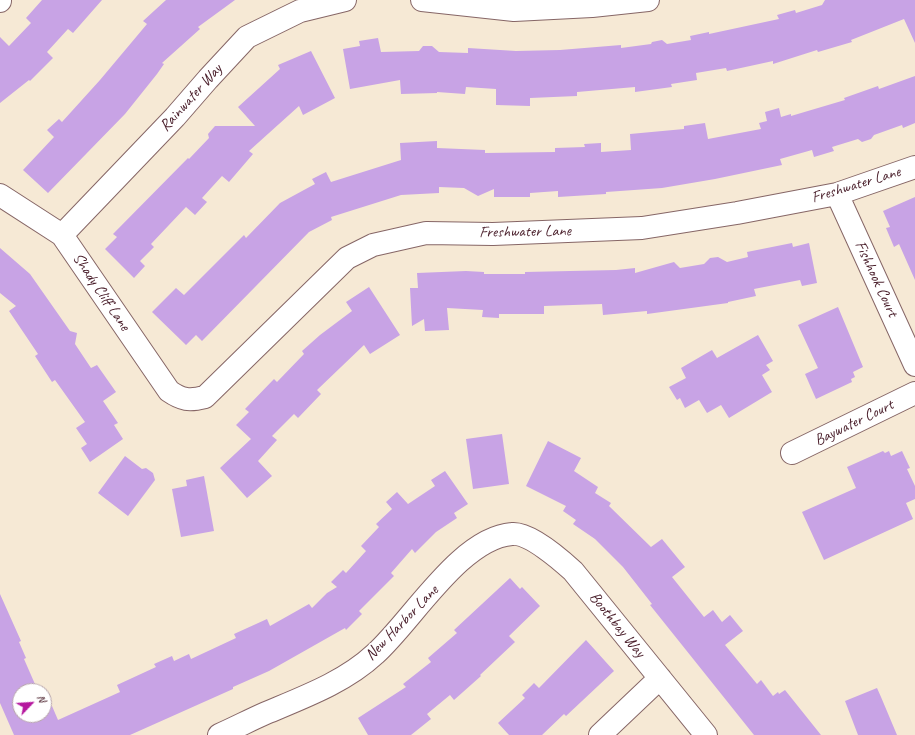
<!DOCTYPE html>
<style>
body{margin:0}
#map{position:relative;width:915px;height:735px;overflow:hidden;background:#f6e9d5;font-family:Caveat,sans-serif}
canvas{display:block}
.north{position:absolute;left:12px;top:683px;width:40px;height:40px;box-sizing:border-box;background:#fff;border:1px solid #b7a5aa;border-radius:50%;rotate:65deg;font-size:11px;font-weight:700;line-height:16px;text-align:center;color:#4a1f2b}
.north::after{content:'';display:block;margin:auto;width:14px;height:18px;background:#b5179e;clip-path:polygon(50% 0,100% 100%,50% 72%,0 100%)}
</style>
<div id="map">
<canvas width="915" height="735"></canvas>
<div class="north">N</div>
</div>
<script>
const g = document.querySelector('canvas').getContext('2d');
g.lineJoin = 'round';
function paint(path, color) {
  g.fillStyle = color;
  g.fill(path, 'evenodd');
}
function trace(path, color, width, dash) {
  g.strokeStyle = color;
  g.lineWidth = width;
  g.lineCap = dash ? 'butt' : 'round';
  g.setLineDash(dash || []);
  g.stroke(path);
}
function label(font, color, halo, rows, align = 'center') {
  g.font = font + ' Caveat,sans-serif';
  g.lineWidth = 3.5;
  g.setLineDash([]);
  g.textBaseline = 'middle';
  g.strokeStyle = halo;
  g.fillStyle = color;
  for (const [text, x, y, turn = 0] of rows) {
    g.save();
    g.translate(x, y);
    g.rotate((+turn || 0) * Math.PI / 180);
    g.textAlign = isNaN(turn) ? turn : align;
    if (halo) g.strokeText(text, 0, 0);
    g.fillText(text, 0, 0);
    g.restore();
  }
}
paint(new Path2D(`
 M 42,0 L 102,0 L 73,33 L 68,29 L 47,52 L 53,58 L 30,81 L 29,80 L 0,103 L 0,37 L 9,46 L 31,23 L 26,18 Z
 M 166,0 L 235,0 L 198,27 L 200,29 L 162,63 L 164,64 L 157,74 L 125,114 L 48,193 L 23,170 L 54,137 L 47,130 L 59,119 L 62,122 L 100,80 L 147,24 L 143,21 Z
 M 825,0 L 915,0 L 915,43 L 904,19 L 851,40 L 852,42 L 818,52 L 817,50 L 773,64 L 773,61 L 727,71 L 726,68 L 696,73 L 697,80 L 671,84 L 672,87 L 635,92 L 635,87 L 577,92 L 577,96 L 530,98 L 530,106 L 496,105 L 496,89 L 466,87 L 465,94 L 437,92 L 437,93 L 401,94 L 400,80 L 350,89 L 343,49 L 360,46 L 359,41 L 378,38 L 381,52 L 419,51 L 423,46 L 432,46 L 439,52 L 468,53 L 468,48 L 516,51 L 560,50 L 621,45 L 621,48 L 651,44 L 652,42 L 662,40 L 667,44 L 691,40 L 690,36 L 709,32 L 709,34 L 779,19 L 777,15 L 795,10 L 796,13 L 822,5 Z
 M 311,51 L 335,98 L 303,115 L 299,106 L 249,151 L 253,154 L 229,182 L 222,176 L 202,198 L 207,202 L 195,215 L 186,207 L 151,244 L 154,247 L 140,261 L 145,266 L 134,278 L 105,249 L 117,237 L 113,234 L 188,158 L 189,159 L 209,138 L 208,134 L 215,126 L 255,126 L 238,107 L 280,69 L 278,65 Z
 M 915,76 L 915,123 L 903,128 L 902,125 L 874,135 L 871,139 L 862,142 L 858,139 L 832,147 L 834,151 L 814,157 L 812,150 L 780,159 L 782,165 L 715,179 L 662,188 L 606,192 L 606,194 L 558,197 L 558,191 L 530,193 L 530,197 L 494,197 L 494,189 L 478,196 L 464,188 L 439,187 L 439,193 L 401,195 L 331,217 L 332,220 L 309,232 L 202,341 L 196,335 L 186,345 L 152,312 L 176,288 L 184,295 L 244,235 L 246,238 L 280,203 L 315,184 L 312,179 L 326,172 L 331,182 L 401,160 L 400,143 L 437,141 L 437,148 L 485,150 L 485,153 L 555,152 L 555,148 L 585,147 L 584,144 L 601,143 L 601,152 L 631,150 L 630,134 L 684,129 L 684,126 L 705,123 L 708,139 L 761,129 L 759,123 L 767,121 L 765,112 L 779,108 L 781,117 L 791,114 L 791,116 L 845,100 L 844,98 L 878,86 L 879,89 Z
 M 915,197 L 915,280 L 899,244 L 894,247 L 886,228 L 890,227 L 883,211 Z
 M 792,243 L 793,247 L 809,243 L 817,283 L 802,286 L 800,280 L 754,289 L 756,296 L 728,302 L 728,303 L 647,314 L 647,311 L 603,315 L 602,304 L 544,306 L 544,314 L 499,314 L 499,318 L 482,317 L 483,310 L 447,308 L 449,330 L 425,331 L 424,319 L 412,326 L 410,288 L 418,288 L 417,273 L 466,271 L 484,272 L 484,274 L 525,274 L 525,272 L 616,270 L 635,268 L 635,273 L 674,262 L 680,268 L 704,264 L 710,258 L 718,257 L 727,262 L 748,257 L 747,252 Z
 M 0,248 L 30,274 L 70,331 L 77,333 L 75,344 L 91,368 L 97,365 L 116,392 L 103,401 L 118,423 L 114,425 L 123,439 L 90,462 L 81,448 L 87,444 L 76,428 L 85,422 L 55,380 L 52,382 L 35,356 L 38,354 L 9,311 L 16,306 L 0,293 Z
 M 369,287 L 400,335 L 370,354 L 364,345 L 317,390 L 321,394 L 298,418 L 294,414 L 272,436 L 277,440 L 258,461 L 272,476 L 247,498 L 220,468 L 251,439 L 236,425 L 249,412 L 245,409 L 274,379 L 277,382 L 304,354 L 302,351 L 320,335 L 352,311 L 346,302 Z
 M 838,307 L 863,367 L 853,372 L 855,377 L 851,379 L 852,382 L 816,399 L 805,374 L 818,368 L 798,325 Z
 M 758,335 L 773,361 L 766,365 L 770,370 L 762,375 L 772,392 L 729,418 L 721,405 L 707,413 L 699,400 L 685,408 L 680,398 L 677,400 L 669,387 L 686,378 L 681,368 L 712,350 L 717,358 Z
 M 502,434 L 509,484 L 473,489 L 466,439 Z
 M 548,441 L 581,458 L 574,471 L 598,487 L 595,493 L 611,503 L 609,506 L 651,547 L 662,539 L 685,567 L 672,577 L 704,617 L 713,610 L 722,622 L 730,615 L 743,631 L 725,645 L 757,684 L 761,680 L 773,696 L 778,692 L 779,694 L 785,690 L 821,735 L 754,735 L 650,605 L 652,604 L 623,567 L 595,539 L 573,524 L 576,520 L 563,511 L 566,506 L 526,486 Z
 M 883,451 L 885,453 L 889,451 L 891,456 L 902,451 L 910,468 L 907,469 L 915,486 L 915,499 L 906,503 L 913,519 L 824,560 L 802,512 L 856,488 L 847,467 Z
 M 125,456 L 142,469 L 146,468 L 153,473 L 155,480 L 128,516 L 98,493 Z
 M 445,471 L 468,504 L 454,513 L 457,518 L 436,532 L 415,553 L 412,549 L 391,573 L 394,576 L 359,611 L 362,614 L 346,630 L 345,628 L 269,671 L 233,687 L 233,689 L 130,735 L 14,735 L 0,703 L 0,594 L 21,641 L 19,642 L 26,658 L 24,659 L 38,691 L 20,691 L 20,715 L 44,715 L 44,704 L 46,709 L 52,706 L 58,720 L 120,692 L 117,685 L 156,667 L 154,664 L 172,656 L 174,661 L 189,654 L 191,659 L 236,638 L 234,634 L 267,619 L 270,626 L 309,604 L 312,608 L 327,593 L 337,587 L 331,582 L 343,570 L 346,573 L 366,551 L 361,546 L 379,527 L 376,524 L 392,509 L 386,502 L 397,492 L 408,504 L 435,486 L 431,480 Z
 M 204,476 L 214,531 L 181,537 L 172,489 L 187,486 L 186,480 Z
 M 510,578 L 520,589 L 522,587 L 540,606 L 509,636 L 515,642 L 480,675 L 481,676 L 454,700 L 450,695 L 427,714 L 431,719 L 411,735 L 368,735 L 358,718 L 406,687 L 403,684 L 431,662 L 428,658 L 457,633 L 454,630 Z
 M 586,640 L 614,671 L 566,716 L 564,714 L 542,735 L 509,735 L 498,723 L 525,698 L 522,695 L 534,683 L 539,688 Z
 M 877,688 L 881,697 L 897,735 L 858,735 L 845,701 Z`), '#c8a3e5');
const street = new Path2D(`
 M 422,0 L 514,10 L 592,6 L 648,0
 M 0,1 L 0,0
 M 837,194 L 915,365
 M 0,195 L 62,235 L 169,391 C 182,400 189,401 205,397 L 347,258 L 373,245 L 426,233 L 493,234 L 642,228 L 737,213 L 837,194 L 915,167
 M 62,235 L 175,117 L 208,79 L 247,37 L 300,11 L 345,0
 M 792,453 L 915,393
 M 219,735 C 235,728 250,720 266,713 C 304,697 345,682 375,654 C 412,621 460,538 512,534 C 529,532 561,560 573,571 L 706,735
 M 600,735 L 660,678`);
trace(street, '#866666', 24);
trace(street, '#fff', 22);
label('16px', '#4a1f2b', '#fff', [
 ["Rainwater Way",191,98,-48],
 ["Freshwater Lane",856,185,-17],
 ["Freshwater Lane",525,232,-1],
 ["Fishhook Court",876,279,65],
 ["Shady Cliff Lane",101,292,56],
 ["Baywater Court",854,423,-26],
 ["New Harbor Lane",402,623,-46],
 ["Boothbay Way",617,625,51]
]);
</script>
